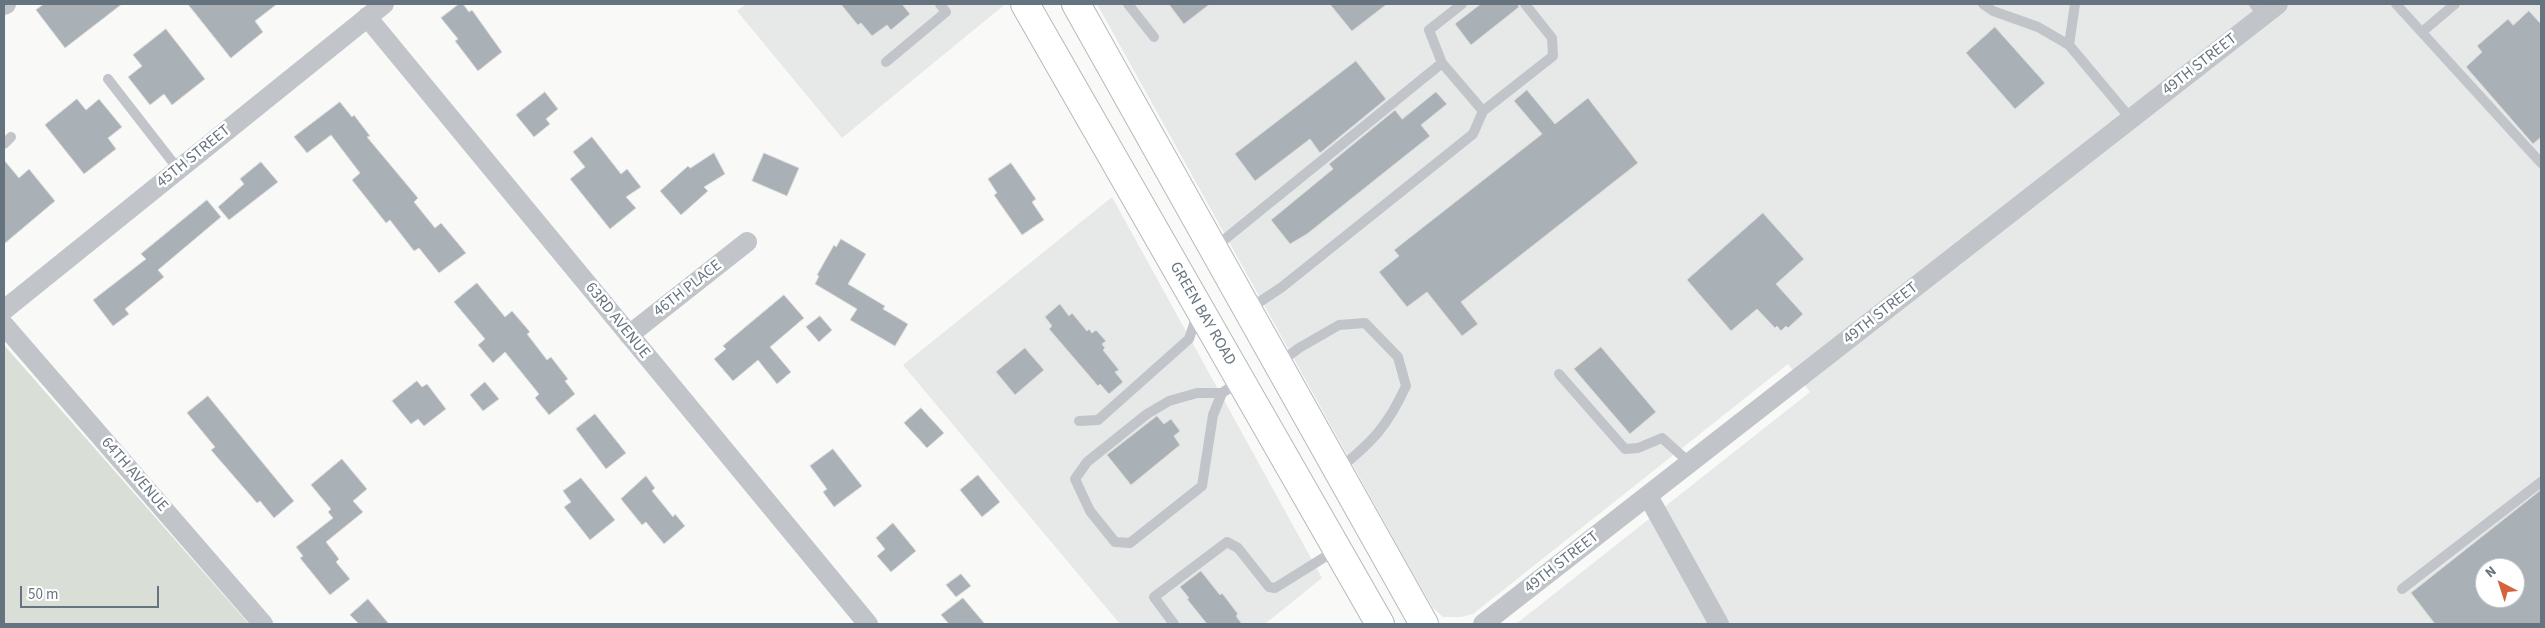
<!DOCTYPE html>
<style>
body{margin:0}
#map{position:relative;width:2545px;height:628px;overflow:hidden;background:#f9f9f8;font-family:"Source Sans 3",sans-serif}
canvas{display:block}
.frame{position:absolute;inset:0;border:5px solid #667480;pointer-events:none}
.north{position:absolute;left:2475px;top:558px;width:50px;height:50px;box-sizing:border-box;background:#fff;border:1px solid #c2c7cc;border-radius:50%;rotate:320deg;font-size:14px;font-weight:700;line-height:20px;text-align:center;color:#667480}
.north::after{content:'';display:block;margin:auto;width:18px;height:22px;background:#d3643e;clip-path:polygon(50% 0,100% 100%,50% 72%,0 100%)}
.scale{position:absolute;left:20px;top:586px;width:139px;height:22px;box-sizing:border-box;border:2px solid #667480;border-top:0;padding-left:6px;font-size:15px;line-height:18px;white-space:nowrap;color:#667480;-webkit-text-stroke:4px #fff;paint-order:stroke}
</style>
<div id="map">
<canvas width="2545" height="628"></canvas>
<div class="frame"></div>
<div class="north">N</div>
<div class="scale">50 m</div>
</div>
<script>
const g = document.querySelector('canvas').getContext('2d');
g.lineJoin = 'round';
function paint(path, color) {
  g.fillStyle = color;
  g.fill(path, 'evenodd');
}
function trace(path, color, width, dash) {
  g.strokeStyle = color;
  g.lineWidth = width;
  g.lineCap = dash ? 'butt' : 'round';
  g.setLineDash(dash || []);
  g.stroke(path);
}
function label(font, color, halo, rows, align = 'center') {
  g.font = font + ' "Source Sans 3",sans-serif';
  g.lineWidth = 5;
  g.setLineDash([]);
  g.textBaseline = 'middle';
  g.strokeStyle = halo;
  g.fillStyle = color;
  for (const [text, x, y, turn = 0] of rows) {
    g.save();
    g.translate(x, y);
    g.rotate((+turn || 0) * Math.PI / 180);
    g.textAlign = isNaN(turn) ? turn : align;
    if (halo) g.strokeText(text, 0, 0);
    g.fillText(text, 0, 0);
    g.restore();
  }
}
paint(new Path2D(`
 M 746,4 L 1002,4 L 1003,6 L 842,138 L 737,11 Z
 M 1097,4 L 2541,4 L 2541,624 L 1516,624 L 1810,392 L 1788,364 L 1473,614 L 1461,617 L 1443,617 L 1433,608 L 1411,570 ZM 2485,568 L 2515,568 L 2515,598 L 2485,598 Z
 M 1112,197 L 1322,578 L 1265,624 L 1120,624 L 903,365 Z`), '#e7e8e8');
paint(new Path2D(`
 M 4,345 L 249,624 L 4,624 Z`), '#d9ded7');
const building = new Path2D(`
 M 44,4 L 122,4 L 65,48 L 36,10 Z
 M 188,4 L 277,4 L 255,21 L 263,32 L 231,58 Z
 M 459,4 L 463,4 L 469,12 L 472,10 L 502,52 L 478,71 L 455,41 L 458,39 L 441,18 Z
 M 841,4 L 902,4 L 910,14 L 891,30 L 887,25 L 872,36 L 861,23 L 858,25 Z
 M 1169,4 L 1210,4 L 1184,24 Z
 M 1330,4 L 1387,4 L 1352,31 Z
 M 1481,4 L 1518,4 L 1519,7 L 1471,45 L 1455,24 Z
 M 2529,11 L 2541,24 L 2541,137 L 2533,144 L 2466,67 L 2482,52 L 2477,46 L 2508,19 L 2513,25 Z
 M 1995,27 L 2045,83 L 2015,109 L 1966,53 Z
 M 166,29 L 205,79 L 172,105 L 164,94 L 150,105 L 128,77 L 142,66 L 133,55 Z
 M 1356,61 L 1386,99 L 1320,153 L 1310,139 L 1255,181 L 1235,154 Z
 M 1527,90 L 1555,124 L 1588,98 L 1638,163 L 1461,302 L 1478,324 L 1462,336 L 1427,292 L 1407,307 L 1379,272 L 1399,256 L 1394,250 L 1542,134 L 1514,101 Z
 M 545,92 L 558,109 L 546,119 L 550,124 L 534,137 L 516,115 Z
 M 1436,92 L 1447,104 L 1421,125 L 1430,136 L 1307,234 L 1290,244 L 1271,220 L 1333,169 L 1329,164 L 1395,110 L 1402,119 Z
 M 77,99 L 86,110 L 99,99 L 122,127 L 108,138 L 116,149 L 84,174 L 45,125 Z
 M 340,102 L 352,117 L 354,115 L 370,136 L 367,137 L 418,198 L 414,202 L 435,228 L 441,223 L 466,253 L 439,273 L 419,248 L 414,251 L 390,220 L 386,223 L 352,180 L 360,173 L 331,135 L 307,153 L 294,137 Z
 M 592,137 L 621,174 L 627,169 L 641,187 L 626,197 L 636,208 L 610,229 L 570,179 L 585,167 L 573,152 Z
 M 714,153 L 725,174 L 704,187 L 708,191 L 681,215 L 660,191 L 688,166 L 690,168 Z
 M 764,153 L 799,168 L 787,196 L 752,181 Z
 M 4,160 L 19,178 L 29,169 L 55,201 L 4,244 Z
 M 261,162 L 278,182 L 229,220 L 218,207 L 244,184 L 240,179 Z
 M 1011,163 L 1036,199 L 1032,202 L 1044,220 L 1022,235 L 994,195 L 997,193 L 988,179 Z
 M 207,200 L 221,217 L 158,270 L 164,277 L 125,309 L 129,314 L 113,326 L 93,300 L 146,259 L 141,254 Z
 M 1763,213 L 1804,259 L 1776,284 L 1803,314 L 1788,328 L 1786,326 L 1781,331 L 1777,326 L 1775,328 L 1757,309 L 1731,331 L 1687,280 Z
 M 841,239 L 866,254 L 848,284 L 885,306 L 883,309 L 908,324 L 895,346 L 850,320 L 857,309 L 815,284 L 819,276 L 817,275 L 834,245 L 836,247 Z
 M 477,283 L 505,317 L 512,311 L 530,332 L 527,334 L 547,360 L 551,357 L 568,379 L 565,381 L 575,394 L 549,415 L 535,398 L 539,394 L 505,352 L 493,363 L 478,345 L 485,339 L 454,302 Z
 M 784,295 L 804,318 L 770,347 L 791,372 L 777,384 L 758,360 L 733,381 L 714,359 L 726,349 L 723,346 Z
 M 1060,304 L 1069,316 L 1072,313 L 1087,331 L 1089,329 L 1092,333 L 1096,330 L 1106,341 L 1102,344 L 1105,348 L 1103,350 L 1119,370 L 1115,372 L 1123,382 L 1109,394 L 1100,384 L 1098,386 L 1049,329 L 1052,326 L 1045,317 Z
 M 820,316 L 832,330 L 819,342 L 806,327 Z
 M 1601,347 L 1656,412 L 1630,434 L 1574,369 Z
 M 1025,348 L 1044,370 L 1015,395 L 996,372 Z
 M 417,381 L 422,387 L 427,384 L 446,409 L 424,426 L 418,419 L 411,424 L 392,401 Z
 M 485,382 L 499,399 L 483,411 L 470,395 Z
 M 208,396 L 294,501 L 274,518 L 260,501 L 257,503 L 211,450 L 215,447 L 187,413 Z
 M 921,408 L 944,433 L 927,448 L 904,423 Z
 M 595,414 L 626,453 L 606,469 L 576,429 Z
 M 1157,416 L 1164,424 L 1171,419 L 1180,431 L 1174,436 L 1180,445 L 1131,485 L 1107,455 Z
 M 833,449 L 862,486 L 834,507 L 823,492 L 827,489 L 810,466 Z
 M 342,459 L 367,489 L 353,501 L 363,512 L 326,542 L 339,559 L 336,562 L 350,579 L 330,595 L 300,558 L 303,556 L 296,547 L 333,518 L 328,512 L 331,509 L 311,485 Z
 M 978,475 L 1000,502 L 982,517 L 960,490 Z
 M 646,476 L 655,488 L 652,491 L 673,517 L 675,514 L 685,526 L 664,544 L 646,522 L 642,525 L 621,499 Z
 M 581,478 L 615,520 L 590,540 L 564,507 L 571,502 L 563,491 Z
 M 2541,490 L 2541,624 L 2435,624 L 2411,593 ZM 2485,568 L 2515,568 L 2515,598 L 2485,598 Z
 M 893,523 L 916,551 L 891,572 L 877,556 L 885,549 L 876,538 Z
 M 1201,571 L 1220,595 L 1222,593 L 1238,614 L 1236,616 L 1242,624 L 1207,624 L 1187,599 L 1189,598 L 1180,587 Z
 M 961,574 L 971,586 L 956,597 L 946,585 Z
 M 963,598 L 985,624 L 949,624 L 941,615 Z
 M 368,599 L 389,624 L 359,624 L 350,615 Z`);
paint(building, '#a9b0b6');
trace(building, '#dbdbda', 1);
const primary = new Path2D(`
 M 1025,4 L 1380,624
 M 1076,4 L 1424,624`);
trace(primary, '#b5b9bd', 30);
trace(new Path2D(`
 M 1128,4 L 1154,37
 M 1983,4 L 1993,11 L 2038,27 L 2069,45 L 2131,119
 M 2254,4 L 2263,16
 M 2396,4 L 2541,163
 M 2422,32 L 2455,4
 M 2069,45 L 2075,4
 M 886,62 L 946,12 L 940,4
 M 1442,63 L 1483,111
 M 108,79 L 178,169
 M 4,144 L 11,137
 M 1214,248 L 1442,63 L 1429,30 L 1462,4
 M 1249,309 L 1282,287 L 1473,134 L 1483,111 L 1553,56 L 1552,38 L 1525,4
 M 1279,363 L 1299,348 L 1339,325 L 1365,323 L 1398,357 L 1406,386 C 1387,427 1373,441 1339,469
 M 1559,374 L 1625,449 L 1638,448 L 1662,438 L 1690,463
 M 1222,393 L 1213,415 L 1202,486 L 1130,543 L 1115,542 L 1090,511 L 1075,479 L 1087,462 L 1147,414 L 1169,401 L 1197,393 L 1222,393 L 1240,381
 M 1079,421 L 1098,420 L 1189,339 L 1197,315
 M 2402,589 L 2541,482
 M 1174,624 L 1154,597 L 1227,542 L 1238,548 L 1269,587 L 1275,588 L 1336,550`), '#c1c5c9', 10);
trace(new Path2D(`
 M 4,5 L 6,4
 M 367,17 L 868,624
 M 4,310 L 384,4
 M 4,325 L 263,624
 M 629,335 L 747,242
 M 1648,496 L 1719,624
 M 1483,624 L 2278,4`), '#c1c5c9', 20);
trace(primary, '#fff', 28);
label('16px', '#667480', '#fff', [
 ["49TH STREET",2200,65,-38],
 ["45TH STREET",194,157,-39],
 ["46TH PLACE",688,289,-38],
 ["GREEN BAY ROAD",1202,314,60],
 ["49TH STREET",1881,314,-38],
 ["63RD AVENUE",617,321,51],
 ["64TH AVENUE",134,475,49],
 ["49TH STREET",1562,563,-38]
]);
</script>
